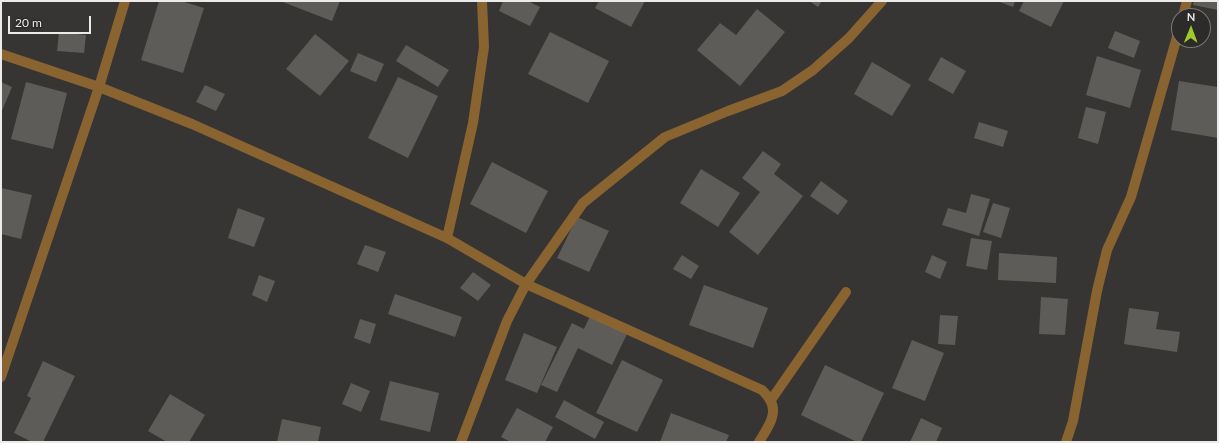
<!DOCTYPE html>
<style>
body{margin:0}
#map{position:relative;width:1219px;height:443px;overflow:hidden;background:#363533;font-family:Lato,sans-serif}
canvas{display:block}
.frame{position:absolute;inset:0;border:2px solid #ecebea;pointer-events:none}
.north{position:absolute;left:1171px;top:8px;width:40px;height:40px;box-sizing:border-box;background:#2c2b29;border:1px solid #797876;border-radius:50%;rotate:1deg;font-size:11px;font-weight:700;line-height:16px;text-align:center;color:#ecebea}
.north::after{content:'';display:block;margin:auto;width:14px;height:18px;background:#a0ca2c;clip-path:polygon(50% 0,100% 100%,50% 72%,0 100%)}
.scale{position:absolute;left:8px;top:16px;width:83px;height:18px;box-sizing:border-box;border:2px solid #ecebea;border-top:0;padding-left:5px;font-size:12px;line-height:14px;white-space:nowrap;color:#ecebea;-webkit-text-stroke:3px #2c2b29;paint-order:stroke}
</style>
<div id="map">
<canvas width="1219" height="443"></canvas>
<div class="frame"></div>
<div class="north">N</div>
<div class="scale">20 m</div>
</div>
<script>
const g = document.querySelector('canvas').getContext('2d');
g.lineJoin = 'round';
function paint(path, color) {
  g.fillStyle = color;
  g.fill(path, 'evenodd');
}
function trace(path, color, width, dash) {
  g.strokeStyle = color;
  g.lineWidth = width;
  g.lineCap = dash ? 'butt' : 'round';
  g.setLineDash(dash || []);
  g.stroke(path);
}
paint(new Path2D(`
 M 159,1 L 181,1 L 204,8 L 183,73 L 141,60 Z
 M 280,1 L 340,1 L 332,21 Z
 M 503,1 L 528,1 L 540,7 L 530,26 L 499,11 Z
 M 599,1 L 645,1 L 631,27 L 595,8 Z
 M 809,1 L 822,1 L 818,7 Z
 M 997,1 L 1015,1 L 1013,7 Z
 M 1024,1 L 1064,1 L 1051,27 L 1019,11 Z
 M 1194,1 L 1218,1 L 1218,10 L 1193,5 Z
 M 757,9 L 785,32 L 740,86 L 697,50 L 720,23 L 736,35 Z
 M 1115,31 L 1140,41 L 1134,58 L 1108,48 Z
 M 59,32 L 86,35 L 84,53 L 57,51 Z
 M 550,32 L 609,61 L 588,103 L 528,74 Z
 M 315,34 L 349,61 L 320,96 L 286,69 Z
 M 406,45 L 449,70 L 438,87 L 396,61 Z
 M 358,53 L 384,64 L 376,82 L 350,71 Z
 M 1097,56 L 1141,70 L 1130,108 L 1086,95 Z
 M 941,57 L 966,71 L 953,94 L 928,80 Z
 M 872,62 L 911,85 L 892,116 L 854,94 Z
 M 398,77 L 438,96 L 408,158 L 368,138 Z
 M 1179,81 L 1218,87 L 1218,138 L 1171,130 Z
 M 1,82 L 12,87 L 1,113 Z
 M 26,82 L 67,93 L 53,149 L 11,139 Z
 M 205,85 L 225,94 L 216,111 L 196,102 Z
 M 1086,107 L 1106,112 L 1098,144 L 1078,138 Z
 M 979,122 L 1008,131 L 1003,147 L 974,138 Z
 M 763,151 L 781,164 L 774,174 L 803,196 L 758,255 L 729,232 L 760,192 L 742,178 Z
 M 492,162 L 548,191 L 526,233 L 470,204 Z
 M 701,169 L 740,193 L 718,227 L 680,203 Z
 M 821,181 L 848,201 L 838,215 L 810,196 Z
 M 1,188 L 32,195 L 21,239 L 1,234 Z
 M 971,194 L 990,199 L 979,236 L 942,225 L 948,208 L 966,213 Z
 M 993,203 L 1010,208 L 1001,238 L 983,232 Z
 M 238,208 L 265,218 L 254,247 L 228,238 Z
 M 577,217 L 609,231 L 589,272 L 557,258 Z
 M 971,238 L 992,241 L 987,270 L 966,266 Z
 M 365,245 L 386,252 L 378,272 L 357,264 Z
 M 999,253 L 1057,257 L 1056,283 L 998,280 Z
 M 682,255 L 699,266 L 691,279 L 673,269 Z
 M 932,255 L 947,262 L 940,279 L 925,272 Z
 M 473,272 L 491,285 L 478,301 L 460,288 Z
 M 259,275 L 275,281 L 267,302 L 252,295 Z
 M 704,285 L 768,308 L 753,348 L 689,325 Z
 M 395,294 L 462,317 L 455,337 L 388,314 Z
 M 1041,297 L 1068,299 L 1065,335 L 1039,334 Z
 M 1129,308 L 1159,312 L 1156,329 L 1180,332 L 1177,352 L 1124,344 Z
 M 591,314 L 628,332 L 612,365 L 578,348 L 557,392 L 541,385 L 572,323 L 584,329 Z
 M 940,315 L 958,316 L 955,345 L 938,344 Z
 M 360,319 L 376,324 L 370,344 L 354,338 Z
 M 524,333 L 557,347 L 537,393 L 505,380 Z
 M 912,340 L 944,353 L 925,401 L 892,388 Z
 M 622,360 L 663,380 L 637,432 L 596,413 Z
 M 43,361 L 75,376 L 43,442 L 32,442 L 14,433 L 31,398 L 27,396 Z
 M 825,365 L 884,393 L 861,442 L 857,442 L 801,415 Z
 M 390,381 L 439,393 L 430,432 L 380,420 Z
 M 351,383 L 370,391 L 361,412 L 342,404 Z
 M 170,394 L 205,415 L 189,442 L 167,442 L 148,431 Z
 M 564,400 L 604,422 L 595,439 L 555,417 Z
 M 517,408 L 553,427 L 545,442 L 511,442 L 501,437 Z
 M 671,413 L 729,435 L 726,442 L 660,442 Z
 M 921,418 L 942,428 L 936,442 L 910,442 Z
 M 282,419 L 321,427 L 318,442 L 277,442 Z`), '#5d5c59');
trace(new Path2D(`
 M 1183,16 L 1187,1
 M 1,54 L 99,87 L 192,124 L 447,238 L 526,284 L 762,390 C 765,393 768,396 770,400 C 779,414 766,430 759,442
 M 447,238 L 473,123 L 484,47 L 482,1
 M 1,377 L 99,87 L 125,1
 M 771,400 L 846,292
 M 461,442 L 507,321 L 526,284 L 583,203 L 665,137 L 728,111 L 782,91 L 813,70 L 849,38 L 882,1
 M 1066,442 L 1073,421 L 1097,291 L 1107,250 L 1131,197 L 1179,30`), '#896330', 10);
</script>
